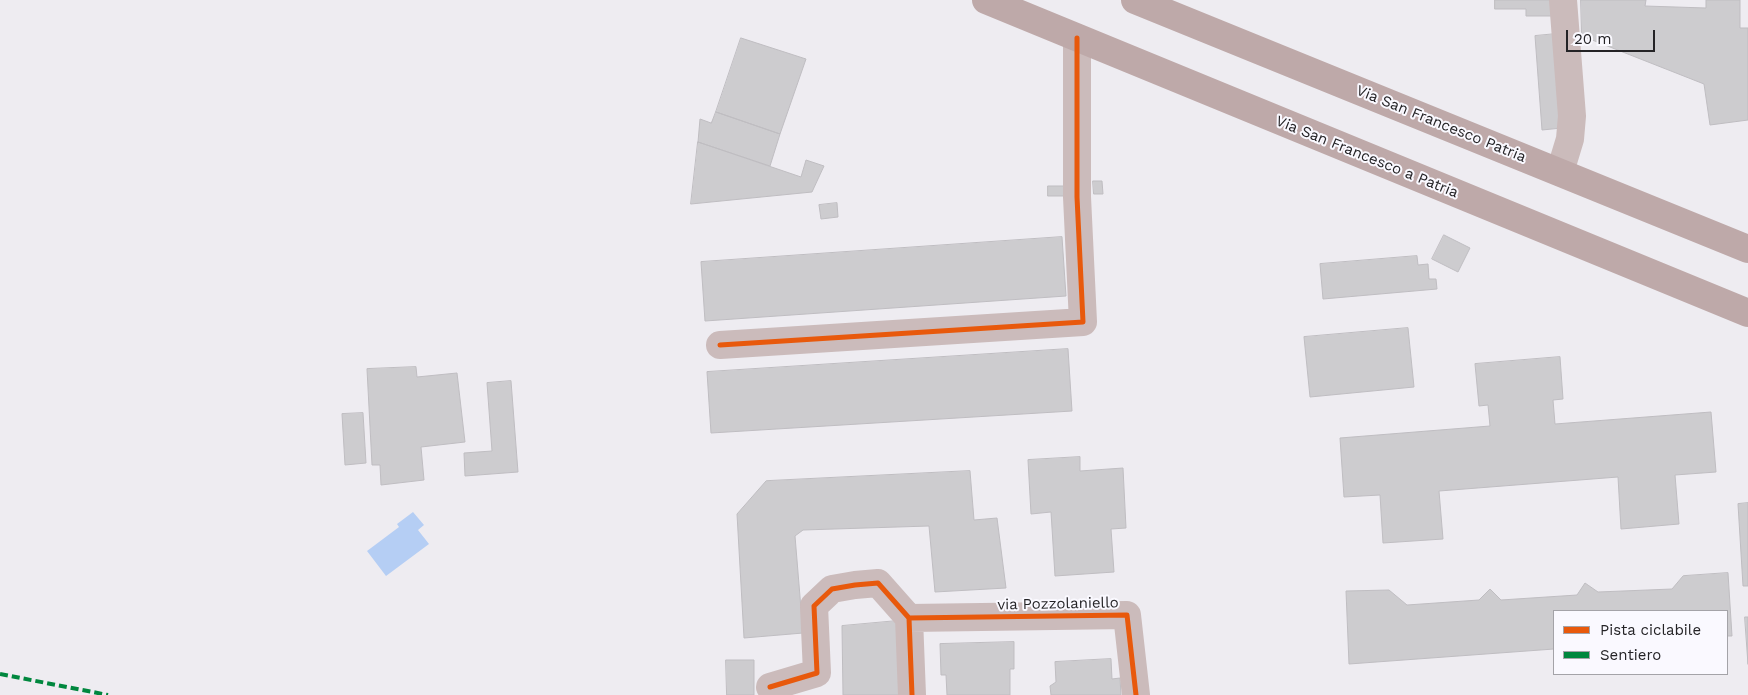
<!DOCTYPE html>
<style>
body{margin:0}
#map{position:relative;width:1748px;height:695px;overflow:hidden;background:#eeecf1;font-family:"Work Sans",sans-serif}
canvas{display:block}
.legend{position:absolute;left:1553px;top:610px;width:175px;height:65px;box-sizing:border-box;background:#faf9ff;border:1px solid #a4a3a8;margin:0;padding:6px 9px;list-style:none;font-size:15px;color:#242326}
.legend li{display:flex;align-items:center;gap:10px;height:25px}
.legend b{width:25px;border:1px solid #a4a3a8}
.scale{position:absolute;left:1566px;top:30px;width:89px;height:22px;box-sizing:border-box;border:2px solid #242326;border-top:0;padding-left:6px;font-size:15px;line-height:18px;white-space:nowrap;color:#242326;-webkit-text-stroke:4px #faf9ff;paint-order:stroke}
</style>
<div id="map">
<canvas width="1748" height="695"></canvas>
<ul class="legend">
<li><b style="height:6px;background:#e8590c"></b>Pista ciclabile</li>
<li><b style="height:6px;background:#00873e"></b>Sentiero</li>
</ul>
<div class="scale">20 m</div>
</div>
<script>
const g = document.querySelector('canvas').getContext('2d');
g.lineJoin = 'round';
function paint(path, color) {
  g.fillStyle = color;
  g.fill(path, 'evenodd');
}
function trace(path, color, width, dash) {
  g.strokeStyle = color;
  g.lineWidth = width;
  g.lineCap = dash ? 'butt' : 'round';
  g.setLineDash(dash || []);
  g.stroke(path);
}
function label(font, color, halo, rows, align = 'center') {
  g.font = font + ' "Work Sans",sans-serif';
  g.lineWidth = 4;
  g.setLineDash([]);
  g.textBaseline = 'middle';
  g.strokeStyle = halo;
  g.fillStyle = color;
  for (const [text, x, y, turn = 0] of rows) {
    g.save();
    g.translate(x, y);
    g.rotate((+turn || 0) * Math.PI / 180);
    g.textAlign = isNaN(turn) ? turn : align;
    if (halo) g.strokeText(text, 0, 0);
    g.fillText(text, 0, 0);
    g.restore();
  }
}
paint(new Path2D(`
 M 413,512 L 424,525 L 418,530 L 429,544 L 386,576 L 367,551 L 399,527 L 397,524 Z`), '#b5cef4');
const building = new Path2D(`
 M 1495,0 L 1551,0 L 1552,16 L 1526,16 L 1526,9 L 1495,9 Z
 M 1581,0 L 1646,0 L 1645,6 L 1706,8 L 1706,0 L 1740,0 L 1740,28 L 1748,28 L 1748,120 L 1710,125 L 1704,84 L 1582,36 Z
 M 1556,34 L 1562,128 L 1542,130 L 1535,36 Z
 M 741,38 L 806,59 L 780,134 L 716,112 Z
 M 716,112 L 780,134 L 770,166 L 698,142 L 700,119 L 711,123 Z
 M 698,142 L 801,177 L 806,160 L 824,166 L 812,192 L 691,204 Z
 M 1093,181 L 1102,181 L 1103,194 L 1094,194 Z
 M 1048,186 L 1064,186 L 1064,196 L 1048,196 Z
 M 837,203 L 838,217 L 821,219 L 819,205 Z
 M 1444,235 L 1470,248 L 1458,272 L 1432,259 Z
 M 1062,237 L 1066,296 L 705,321 L 701,262 Z
 M 1417,256 L 1418,265 L 1428,264 L 1429,279 L 1436,279 L 1437,289 L 1323,299 L 1320,264 Z
 M 1408,328 L 1414,387 L 1310,397 L 1304,337 Z
 M 1068,349 L 1072,411 L 711,433 L 707,372 Z
 M 1560,357 L 1563,399 L 1553,400 L 1555,424 L 1711,412 L 1716,472 L 1675,475 L 1679,524 L 1621,529 L 1618,477 L 1439,491 L 1443,539 L 1383,543 L 1380,495 L 1344,497 L 1340,438 L 1490,426 L 1488,405 L 1479,406 L 1475,364 Z
 M 416,367 L 417,377 L 457,373 L 465,442 L 421,447 L 424,480 L 381,485 L 380,465 L 372,465 L 367,369 Z
 M 511,381 L 518,472 L 465,476 L 464,453 L 492,451 L 487,383 Z
 M 363,413 L 366,463 L 345,465 L 342,414 Z
 M 1080,457 L 1080,471 L 1123,468 L 1126,528 L 1111,529 L 1114,572 L 1055,576 L 1051,512 L 1031,514 L 1028,460 Z
 M 970,471 L 974,520 L 997,518 L 1006,588 L 935,592 L 929,526 L 803,530 L 795,536 L 803,633 L 744,638 L 737,514 L 766,481 Z
 M 1748,503 L 1748,586 L 1743,586 L 1738,504 Z
 M 1728,573 L 1732,636 L 1727,636 L 1727,611 L 1554,611 L 1554,649 L 1349,664 L 1346,591 L 1389,590 L 1407,605 L 1479,600 L 1490,589 L 1501,600 L 1577,595 L 1585,583 L 1598,592 L 1672,589 L 1683,576 Z
 M 1745,617 L 1748,617 L 1748,664 Z
 M 897,621 L 904,695 L 843,695 L 842,626 Z
 M 1014,642 L 1014,669 L 1010,669 L 1010,695 L 947,695 L 946,675 L 941,675 L 940,644 Z
 M 1111,659 L 1112,679 L 1120,678 L 1121,695 L 1051,695 L 1050,686 L 1056,682 L 1055,662 Z
 M 726,660 L 754,660 L 754,695 L 727,695 Z`);
paint(building, '#cdcccf');
trace(building, '#bfbdc1', 1);
trace(new Path2D(`
 M 1560,172 L 1570,139 L 1572,116 L 1563,0
 M 720,345 L 1083,322 L 1077,197 L 1077,38
 M 909,618 L 1127,615 L 1136,695
 M 770,687 L 817,673 L 814,606 L 832,589 L 855,585 L 878,583 L 909,618 L 912,695`), '#cbbbbb', 28);
trace(new Path2D(`
 M 986,0 L 1748,313
 M 1135,0 L 1748,249`), '#bea9a9', 28);
trace(new Path2D(`
 M 0,674 L 108,695`), '#00873e', 4, [8, 4]);
trace(new Path2D(`
 M 720,345 L 1083,322 L 1077,197 L 1077,38
 M 909,618 L 1127,615 L 1136,695
 M 770,687 L 817,673 L 814,606 L 832,589 L 855,585 L 878,583 L 909,618 L 912,695`), '#e8590c', 5);
label('15px', '#242326', '#faf9ff', [
 ["Via San Francesco Patria",1441,124,22],
 ["Via San Francesco a Patria",1367,157,22],
 ["via Pozzolaniello",1058,604,-1]
]);
</script>
